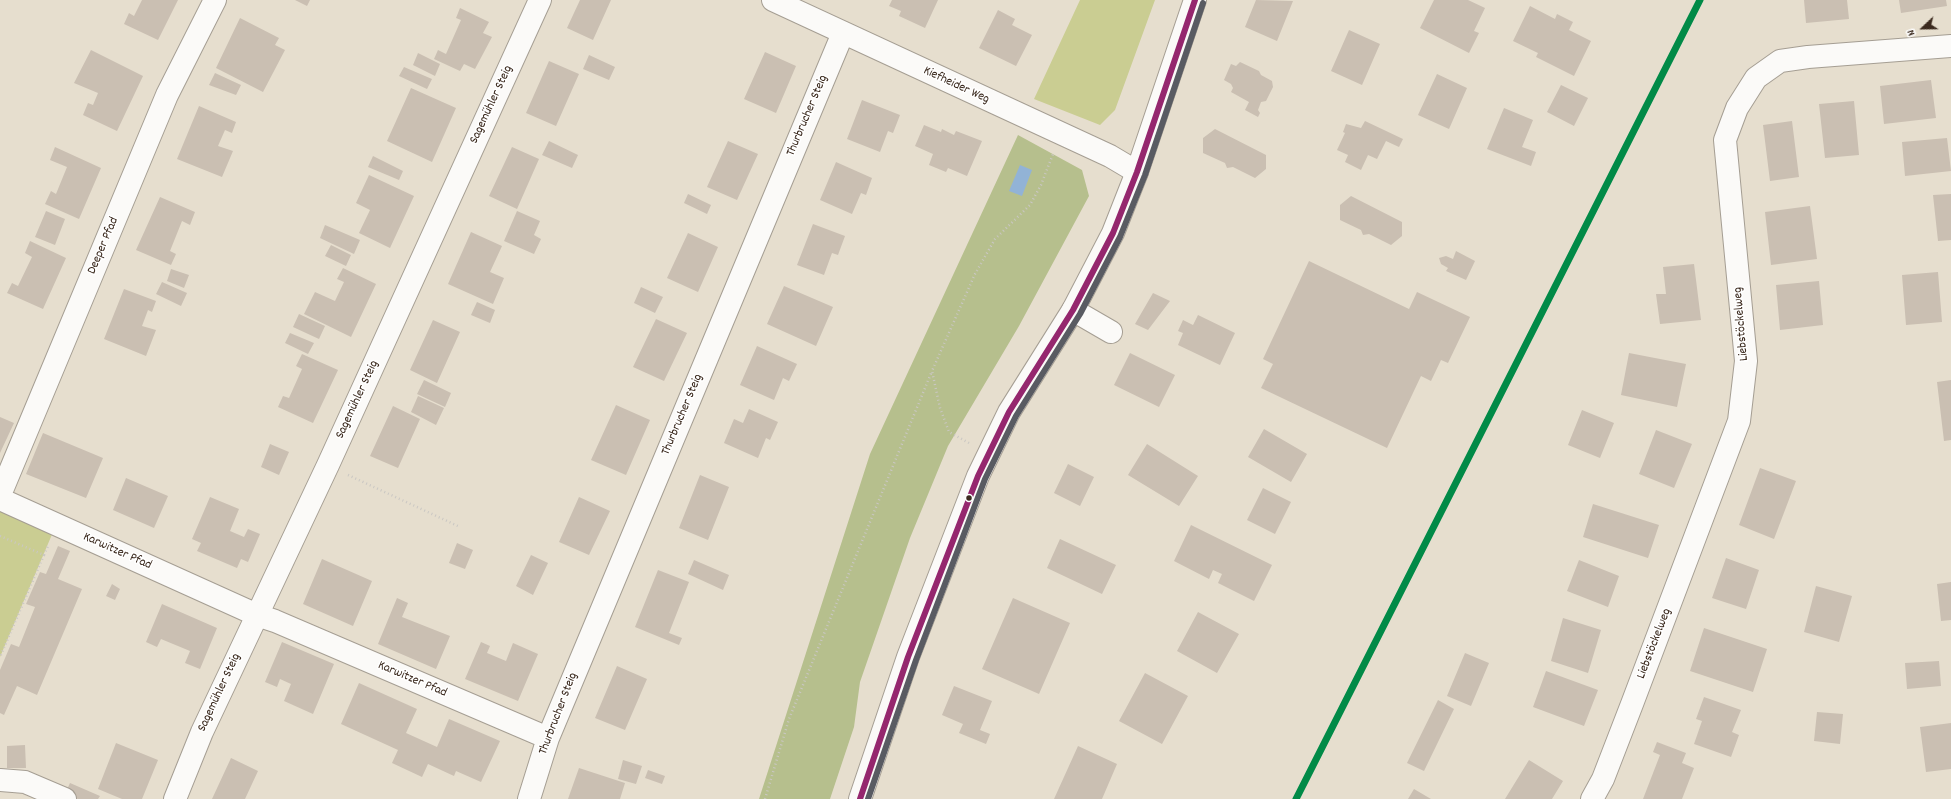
<!DOCTYPE html>
<meta charset="utf-8">
<style>
body{margin:0}
#map{position:relative;width:1951px;height:799px;overflow:hidden;background:#e6dece;font-family:Dekko,sans-serif}
canvas{display:block}
.north{position:absolute;left:1903px;top:8px;width:40px;height:40px;-webkit-text-stroke:3px #fff;paint-order:stroke;rotate:248deg;font-size:11px;font-weight:700;line-height:16px;text-align:center;color:#3b2a1e}
.north::after{content:'';display:block;margin:auto;width:14px;height:18px;background:#3b2a1e;clip-path:polygon(50% 0,100% 100%,50% 72%,0 100%)}
</style>
<div id="map">
<canvas width="1951" height="799"></canvas>
<div class="north">N</div>
</div>
<script>
const g = document.querySelector('canvas').getContext('2d');
g.lineJoin = 'round';
function paint(path, color) {
  g.fillStyle = color;
  g.fill(path, 'evenodd');
}
function trace(path, color, width, dash) {
  g.strokeStyle = color;
  g.lineWidth = width;
  g.lineCap = dash ? 'butt' : 'round';
  g.setLineDash(dash || []);
  g.stroke(path);
}
function label(font, color, halo, rows, align = 'center') {
  g.font = font + ' Dekko,sans-serif';
  g.lineWidth = 3;
  g.setLineDash([]);
  g.textBaseline = 'middle';
  g.strokeStyle = halo;
  g.fillStyle = color;
  for (const [text, x, y, turn = 0] of rows) {
    g.save();
    g.translate(x, y);
    g.rotate((+turn || 0) * Math.PI / 180);
    g.textAlign = isNaN(turn) ? turn : align;
    if (halo) g.strokeText(text, 0, 0);
    g.fillText(text, 0, 0);
    g.restore();
  }
}
paint(new Path2D(`
 M 1080,0 L 1155,0 L 1115,110 L 1100,125 L 1034,99 Z
 M 0,499 L 56,525 L 0,657 Z`), '#cacd92');
paint(new Path2D(`
 M 1018,135 L 1082,170 L 1089,196 L 1019,326 L 948,446 L 910,538 L 860,682 L 854,727 L 830,799 L 759,799 L 870,454 Z`), '#b6bf8d');
paint(new Path2D(`
 M 1020,165 L 1032,170 L 1022,196 L 1009,191 Z`), '#92b3d6');
paint(new Path2D(`
 M 142,0 L 178,0 L 158,40 L 124,24 L 129,13 L 134,16 Z
 M 295,0 L 310,0 L 307,6 Z
 M 580,0 L 611,0 L 593,40 L 567,28 Z
 M 892,0 L 938,0 L 925,28 L 899,16 L 901,11 L 889,6 Z
 M 1256,0 L 1293,1 L 1277,41 L 1245,27 Z
 M 1434,0 L 1468,0 L 1485,8 L 1474,31 L 1479,33 L 1469,53 L 1420,28 Z
 M 1804,0 L 1847,0 L 1849,19 L 1806,23 Z
 M 1899,0 L 1946,0 L 1947,6 L 1901,13 Z
 M 1530,6 L 1555,19 L 1557,14 L 1573,22 L 1569,30 L 1591,41 L 1574,76 L 1536,57 L 1538,53 L 1513,41 Z
 M 460,8 L 489,22 L 483,33 L 492,37 L 475,69 L 464,64 L 460,71 L 434,59 L 438,50 L 446,54 L 461,20 L 456,18 Z
 M 998,10 L 1015,19 L 1012,25 L 1032,35 L 1016,66 L 979,48 Z
 M 240,18 L 279,38 L 275,45 L 285,50 L 263,92 L 216,68 Z
 M 1349,30 L 1380,44 L 1362,85 L 1331,71 Z
 M 91,50 L 143,76 L 117,131 L 83,115 L 88,103 L 93,105 L 98,93 L 74,83 Z
 M 765,52 L 796,66 L 776,113 L 744,99 Z
 M 418,53 L 440,64 L 435,76 L 413,65 Z
 M 589,55 L 615,67 L 609,80 L 583,69 Z
 M 549,61 L 579,74 L 556,126 L 526,113 Z
 M 1240,62 L 1259,71 L 1261,75 L 1272,81 L 1273,87 L 1266,101 L 1261,102 L 1258,110 L 1260,113 L 1258,117 L 1245,110 L 1249,102 L 1231,92 L 1233,88 L 1231,84 L 1224,80 L 1231,64 L 1236,66 Z
 M 404,67 L 432,79 L 427,89 L 399,76 Z
 M 215,73 L 241,85 L 236,95 L 209,85 Z
 M 1437,74 L 1467,88 L 1449,129 L 1418,115 Z
 M 1931,80 L 1936,118 L 1884,124 L 1880,86 Z
 M 1561,85 L 1588,98 L 1574,126 L 1547,112 Z
 M 411,88 L 456,108 L 432,162 L 387,141 Z
 M 862,100 L 900,115 L 893,133 L 888,131 L 880,152 L 847,139 Z
 M 1854,101 L 1859,155 L 1825,158 L 1819,104 Z
 M 199,106 L 236,122 L 232,133 L 225,130 L 218,146 L 233,151 L 222,177 L 177,159 Z
 M 1504,108 L 1533,120 L 1522,147 L 1536,152 L 1531,166 L 1487,149 Z
 M 1365,121 L 1403,139 L 1399,147 L 1386,141 L 1377,159 L 1368,155 L 1361,170 L 1345,162 L 1348,155 L 1337,150 L 1345,133 L 1343,132 L 1346,124 L 1361,128 Z
 M 1792,121 L 1799,177 L 1770,181 L 1763,125 Z
 M 924,125 L 941,132 L 942,129 L 954,135 L 956,131 L 982,141 L 967,176 L 948,168 L 946,172 L 929,165 L 933,154 L 915,146 Z
 M 1215,129 L 1266,155 L 1266,169 L 1255,178 L 1233,167 L 1227,168 L 1225,163 L 1203,153 L 1203,138 Z
 M 1947,138 L 1951,171 L 1905,176 L 1902,142 Z
 M 549,141 L 578,155 L 572,168 L 542,155 Z
 M 728,141 L 758,154 L 737,200 L 707,187 Z
 M 55,147 L 101,168 L 79,219 L 45,204 L 51,191 L 56,194 L 67,167 L 50,160 Z
 M 512,147 L 539,159 L 517,209 L 489,196 Z
 M 373,156 L 403,171 L 399,180 L 368,167 Z
 M 836,162 L 872,178 L 866,195 L 861,193 L 852,214 L 820,200 Z
 M 369,175 L 414,196 L 390,248 L 359,233 L 370,210 L 356,203 Z
 M 688,194 L 711,205 L 707,214 L 684,203 Z
 M 1951,194 L 1951,240 L 1938,241 L 1933,195 Z
 M 1351,196 L 1402,222 L 1402,236 L 1391,245 L 1369,234 L 1363,235 L 1361,230 L 1340,220 L 1340,205 Z
 M 160,197 L 195,212 L 190,225 L 182,221 L 170,251 L 176,254 L 171,265 L 136,250 Z
 M 1810,206 L 1817,259 L 1771,265 L 1765,212 Z
 M 46,211 L 65,219 L 55,245 L 35,237 Z
 M 517,211 L 540,221 L 534,235 L 541,239 L 534,254 L 504,241 Z
 M 813,224 L 845,236 L 838,255 L 832,253 L 824,275 L 797,265 Z
 M 325,225 L 360,240 L 354,254 L 320,238 Z
 M 471,232 L 502,246 L 490,272 L 504,278 L 493,304 L 448,284 Z
 M 688,233 L 718,247 L 698,292 L 667,278 Z
 M 30,241 L 66,258 L 43,309 L 7,293 L 12,283 L 18,286 L 32,257 L 25,253 Z
 M 331,245 L 351,255 L 346,266 L 325,256 Z
 M 1456,251 L 1475,261 L 1466,280 L 1446,271 L 1448,268 L 1441,264 L 1439,258 L 1446,256 L 1453,259 Z
 M 1309,261 L 1409,309 L 1417,292 L 1470,317 L 1448,363 L 1441,360 L 1431,381 L 1421,376 L 1387,448 L 1261,388 L 1273,364 L 1263,359 Z
 M 1694,264 L 1701,320 L 1660,324 L 1656,294 L 1666,294 L 1663,267 Z
 M 343,268 L 376,284 L 351,337 L 304,314 L 315,292 L 335,301 L 344,282 L 337,279 Z
 M 171,269 L 189,275 L 184,288 L 167,281 Z
 M 1938,272 L 1942,322 L 1906,325 L 1902,275 Z
 M 1819,281 L 1823,325 L 1780,330 L 1776,285 Z
 M 162,282 L 187,293 L 181,306 L 156,294 Z
 M 784,286 L 833,307 L 816,346 L 767,324 Z
 M 641,287 L 663,297 L 655,313 L 634,303 Z
 M 124,289 L 156,301 L 152,312 L 148,310 L 142,326 L 156,330 L 146,356 L 104,339 Z
 M 1153,293 L 1170,301 L 1148,330 L 1135,324 Z
 M 477,302 L 495,310 L 490,323 L 471,315 Z
 M 299,314 L 325,326 L 319,339 L 293,327 Z
 M 1198,315 L 1235,333 L 1220,365 L 1178,345 L 1183,333 L 1178,331 L 1183,320 L 1193,325 Z
 M 656,319 L 687,333 L 664,381 L 633,367 Z
 M 433,320 L 460,332 L 437,383 L 410,370 Z
 M 290,333 L 314,343 L 308,354 L 285,343 Z
 M 757,346 L 797,364 L 789,381 L 783,378 L 774,400 L 740,385 Z
 M 1130,353 L 1175,375 L 1159,407 L 1114,385 Z
 M 1629,353 L 1686,364 L 1677,407 L 1621,395 Z
 M 302,354 L 338,370 L 313,423 L 278,407 L 283,396 L 289,398 L 302,369 L 296,366 Z
 M 424,380 L 451,393 L 445,407 L 417,394 Z
 M 1951,380 L 1951,440 L 1944,441 L 1937,382 Z
 M 418,396 L 444,408 L 436,425 L 411,412 Z
 M 616,405 L 650,420 L 626,475 L 591,460 Z
 M 393,406 L 420,419 L 398,468 L 370,456 Z
 M 749,409 L 778,422 L 770,440 L 766,438 L 758,458 L 724,443 L 734,419 L 743,423 Z
 M 1582,410 L 1614,423 L 1600,458 L 1568,445 Z
 M 0,417 L 14,423 L 0,453 Z
 M 1264,429 L 1307,454 L 1291,482 L 1248,457 Z
 M 1656,430 L 1692,444 L 1674,488 L 1639,474 Z
 M 43,433 L 103,458 L 86,498 L 26,474 Z
 M 270,444 L 289,452 L 279,475 L 261,467 Z
 M 1147,444 L 1198,476 L 1179,506 L 1128,475 Z
 M 1068,464 L 1094,477 L 1080,506 L 1054,493 Z
 M 1760,468 L 1796,481 L 1774,539 L 1739,525 Z
 M 700,475 L 729,487 L 708,540 L 679,528 Z
 M 126,478 L 168,496 L 154,528 L 113,510 Z
 M 1263,488 L 1291,502 L 1275,534 L 1247,520 Z
 M 210,497 L 239,509 L 230,531 L 244,537 L 248,529 L 260,534 L 248,562 L 241,559 L 237,568 L 197,551 L 201,543 L 192,539 Z
 M 579,497 L 610,511 L 589,555 L 559,542 Z
 M 1593,504 L 1659,525 L 1648,558 L 1583,537 Z
 M 1191,525 L 1272,565 L 1254,601 L 1218,583 L 1222,574 L 1213,570 L 1209,579 L 1174,561 Z
 M 1060,539 L 1116,565 L 1102,594 L 1047,568 Z
 M 457,543 L 473,550 L 465,569 L 449,563 Z
 M 58,546 L 70,551 L 58,579 L 82,589 L 37,695 L 17,686 L 4,715 L 0,713 L 0,670 L 11,644 L 19,647 L 35,607 L 26,604 L 40,572 L 46,574 Z
 M 531,555 L 548,563 L 533,595 L 516,586 Z
 M 1726,558 L 1759,570 L 1746,609 L 1712,598 Z
 M 322,559 L 372,581 L 353,626 L 303,604 Z
 M 694,560 L 729,575 L 723,590 L 688,574 Z
 M 1579,560 L 1619,576 L 1608,607 L 1567,591 Z
 M 658,570 L 689,582 L 669,633 L 682,638 L 679,645 L 635,627 Z
 M 1951,582 L 1951,620 L 1941,621 L 1937,584 Z
 M 112,584 L 120,589 L 115,600 L 106,596 Z
 M 1816,586 L 1852,596 L 1839,642 L 1804,632 Z
 M 397,598 L 408,603 L 402,617 L 450,636 L 436,669 L 378,644 Z
 M 1013,598 L 1070,623 L 1039,694 L 982,669 Z
 M 162,604 L 217,628 L 200,669 L 185,663 L 190,651 L 161,639 L 157,647 L 146,642 Z
 M 1198,612 L 1239,634 L 1217,673 L 1177,651 Z
 M 1563,618 L 1601,630 L 1588,673 L 1551,661 Z
 M 1704,628 L 1767,649 L 1753,692 L 1690,671 Z
 M 282,642 L 334,664 L 313,714 L 284,701 L 291,684 L 280,679 L 277,687 L 265,682 Z
 M 481,642 L 490,646 L 487,653 L 506,661 L 513,643 L 538,654 L 518,701 L 465,679 Z
 M 1465,653 L 1489,663 L 1471,706 L 1447,696 Z
 M 1939,661 L 1941,686 L 1907,689 L 1905,663 Z
 M 617,666 L 647,679 L 625,730 L 595,718 Z
 M 1546,671 L 1598,690 L 1584,726 L 1533,707 Z
 M 1145,673 L 1188,696 L 1162,744 L 1119,721 Z
 M 359,683 L 417,709 L 406,733 L 437,747 L 449,719 L 500,741 L 481,782 L 456,771 L 454,776 L 428,764 L 422,777 L 392,763 L 398,750 L 341,724 Z
 M 954,686 L 992,701 L 980,730 L 990,734 L 986,744 L 959,733 L 963,724 L 942,715 Z
 M 1704,697 L 1741,710 L 1732,732 L 1739,735 L 1731,757 L 1694,744 L 1702,721 L 1696,719 Z
 M 1438,700 L 1454,709 L 1424,771 L 1407,763 Z
 M 1817,712 L 1843,714 L 1840,744 L 1814,741 Z
 M 1951,723 L 1951,769 L 1926,772 L 1920,727 Z
 M 1657,742 L 1686,753 L 1682,763 L 1694,768 L 1682,799 L 1643,799 L 1660,755 L 1653,752 Z
 M 116,743 L 158,760 L 142,799 L 122,799 L 98,789 Z
 M 25,745 L 26,768 L 7,768 L 7,746 Z
 M 1078,746 L 1117,764 L 1102,799 L 1054,799 Z
 M 231,758 L 258,771 L 245,799 L 212,799 Z
 M 623,760 L 642,766 L 636,784 L 618,779 Z
 M 1529,760 L 1563,781 L 1552,799 L 1505,799 Z
 M 579,768 L 625,783 L 620,799 L 568,799 Z
 M 648,770 L 665,776 L 662,784 L 645,778 Z
 M 70,783 L 100,796 L 98,799 L 78,799 L 65,794 Z
 M 1414,789 L 1431,799 L 1408,799 Z`), '#cabfb2');
const minor = new Path2D(`
 M 773,0 L 1110,156 L 1137,172
 M 1073,310 L 1111,332
 M 0,495 L 167,95 L 215,0
 M 0,499 L 257,615 L 275,621 L 548,738
 M 0,780 L 25,782 L 65,799
 M 175,799 L 202,732 L 328,465 L 540,0
 M 529,799 L 548,738 L 843,33
 M 1592,799 L 1603,779 L 1632,704 L 1739,421 L 1746,361 L 1725,140 L 1737,108 L 1756,78 L 1780,61 L 1808,57 L 1951,46`);
const major = new Path2D(`
 M 860,799 L 908,657 L 978,476 L 1009,412 L 1073,310 L 1113,233 L 1137,172 L 1195,0`);
trace(minor, '#a59e93', 24);
trace(major, '#a59e93', 24);
trace(new Path2D(`
 M 969,443 L 949,432 L 940,408 L 932,371 L 975,274 L 995,239 L 1030,205 L 1041,185 L 1053,154
 M 348,475 L 460,527
 M 0,536 L 44,555 L 0,657
 M 44,555 L 48,546
 M 765,799 L 789,719 L 932,371`), '#cac7c3', 2.5, [1, 3]);
trace(minor, '#fbfaf8', 22);
trace(major, '#fbfaf8', 22);
trace(new Path2D(`
 M 860,799 L 908,657 L 978,476 L 1009,412 L 1073,310 L 1113,233 L 1137,172 L 1195,0`), '#95276e', 6);
trace(new Path2D(`
 M 868,799 L 916,660 L 985,479 L 1016,416 L 1080,314 L 1120,237 L 1145,175 L 1203,3`), '#595b62', 6);
trace(new Path2D(`
 M 1296,799 L 1700,0`), '#018a47', 7);
for (const [x, y, r, color] of [
 [969,498,3.5,"#3b2a1e"]
]) {
  const dot = new Path2D();
  dot.arc(x, y, r, 0, 2 * Math.PI);
  g.fillStyle = color;
  g.fill(dot);
  trace(dot, '#fff', 1.5);
}
label('13px', '#3b2a1e', '#fff', [
 ["Kiefheider Weg",956,86,25],
 ["Sagemühler Steig",492,105,-65],
 ["Thurbrucher Steig",808,116,-67],
 ["Deeper Pfad",104,246,-67],
 ["Liebstöckelweg",1742,324,-95],
 ["Sagemühler Steig",358,400,-65],
 ["Thurbrucher Steig",683,415,-67],
 ["Karwitzer Pfad",117,552,24],
 ["Liebstöckelweg",1655,644,-69],
 ["Karwitzer Pfad",412,680,23],
 ["Sagemühler Steig",220,693,-65],
 ["Thurbrucher Steig",559,714,-69]
]);
</script>
